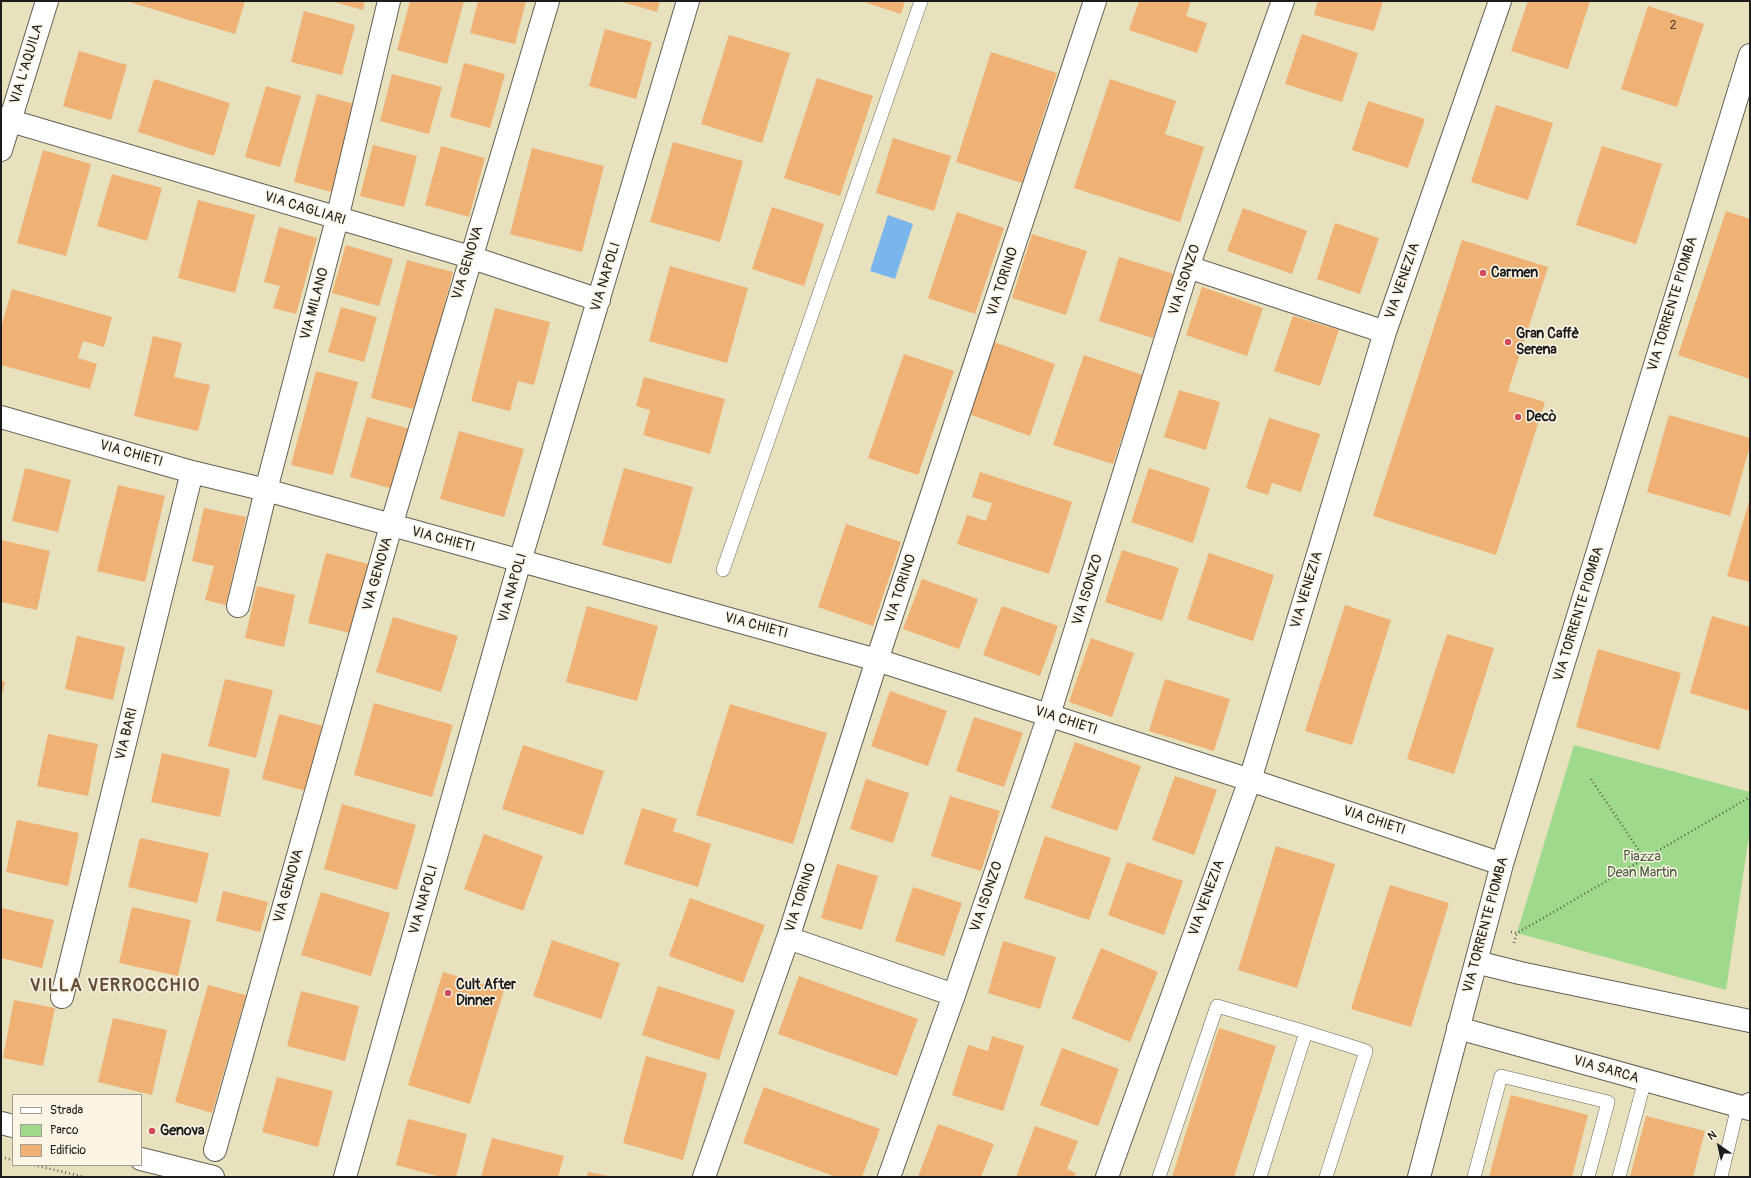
<!DOCTYPE html>
<meta charset="utf-8">
<style>
body{margin:0}
#map{position:relative;width:1751px;height:1178px;overflow:hidden;background:#e8e1be;font-family:Pangolin,sans-serif}
canvas{display:block}
.frame{position:absolute;inset:0;border:2px solid #1c1c1c;pointer-events:none}
.legend{position:absolute;left:12px;top:1094px;width:130px;height:72px;box-sizing:border-box;background:#fcf5e5;border:1px solid #a29e95;margin:0;padding:5px 7px;list-style:none;font-size:12px;color:#1c1c1c}
.legend li{display:flex;align-items:center;gap:8px;height:20px}
.legend b{width:20px;border:1px solid #a29e95}
.north{position:absolute;left:1699px;top:1126px;width:40px;height:40px;-webkit-text-stroke:3px #fcf5e5;paint-order:stroke;rotate:326deg;font-size:11px;font-weight:700;line-height:16px;text-align:center;color:#1c1c1c}
.north::after{content:'';display:block;margin:auto;width:14px;height:18px;background:#1c1c1c;clip-path:polygon(50% 0,100% 100%,50% 72%,0 100%)}
</style>
<div id="map">
<canvas width="1751" height="1178"></canvas>
<div class="frame"></div>
<ul class="legend">
<li><b style="height:5px;background:#fff"></b>Strada</li>
<li><b style="height:11px;background:#9ed98c"></b>Parco</li>
<li><b style="height:11px;background:#efb174"></b>Edificio</li>
</ul>
<div class="north">N</div>
</div>
<script>
const g = document.querySelector('canvas').getContext('2d');
g.lineJoin = 'round';
function paint(path, color) {
  g.fillStyle = color;
  g.fill(path, 'evenodd');
}
function trace(path, color, width, dash) {
  g.strokeStyle = color;
  g.lineWidth = width;
  g.lineCap = dash ? 'butt' : 'round';
  g.setLineDash(dash || []);
  g.stroke(path);
}
function label(font, color, halo, rows, align = 'center') {
  g.font = font + ' Pangolin,sans-serif';
  g.lineWidth = 3;
  g.setLineDash([]);
  g.textBaseline = 'middle';
  g.strokeStyle = halo;
  g.fillStyle = color;
  for (const [text, x, y, turn = 0] of rows) {
    g.save();
    g.translate(x, y);
    g.rotate((+turn || 0) * Math.PI / 180);
    g.textAlign = isNaN(turn) ? turn : align;
    if (halo) g.strokeText(text, 0, 0);
    g.fillText(text, 0, 0);
    g.restore();
  }
}
paint(new Path2D(`
 M 1574,745 L 1750,792 L 1750,829 L 1726,990 L 1517,933 Z`), '#9ed98c');
paint(new Path2D(`
 M 888,215 L 913,224 L 895,279 L 870,271 Z`), '#7ab5ec');
paint(new Path2D(`
 M 126,1 L 245,1 L 235,34 Z
 M 331,1 L 365,1 L 363,10 Z
 M 410,1 L 464,1 L 447,64 L 397,50 Z
 M 478,1 L 526,1 L 515,44 L 470,33 Z
 M 619,1 L 660,1 L 657,12 Z
 M 861,1 L 905,1 L 901,14 Z
 M 1139,1 L 1191,1 L 1186,16 L 1207,23 L 1197,53 L 1129,30 Z
 M 1318,1 L 1383,1 L 1374,31 L 1314,15 Z
 M 1528,1 L 1590,1 L 1568,69 L 1511,51 Z
 M 1648,6 L 1704,24 L 1677,107 L 1621,89 Z
 M 304,11 L 355,25 L 342,75 L 291,62 Z
 M 605,29 L 652,42 L 636,99 L 589,86 Z
 M 1302,34 L 1358,53 L 1342,102 L 1285,84 Z
 M 729,35 L 790,53 L 762,143 L 701,124 Z
 M 79,51 L 127,65 L 111,120 L 63,106 Z
 M 991,52 L 1057,73 L 1022,183 L 956,162 Z
 M 464,63 L 505,74 L 490,128 L 450,117 Z
 M 392,74 L 442,87 L 429,134 L 380,121 Z
 M 817,78 L 873,96 L 840,196 L 784,178 Z
 M 154,79 L 230,103 L 214,156 L 138,132 Z
 M 1110,79 L 1176,101 L 1165,134 L 1204,147 L 1180,222 L 1074,188 Z
 M 266,86 L 301,96 L 280,167 L 245,157 Z
 M 317,94 L 354,104 L 332,192 L 294,182 Z
 M 1368,101 L 1425,119 L 1408,168 L 1352,150 Z
 M 1496,105 L 1553,123 L 1528,200 L 1471,182 Z
 M 893,138 L 951,156 L 934,211 L 876,193 Z
 M 673,142 L 743,161 L 720,242 L 650,222 Z
 M 373,145 L 417,156 L 404,207 L 360,196 Z
 M 441,146 L 485,158 L 469,217 L 425,205 Z
 M 1602,146 L 1662,164 L 1636,244 L 1576,225 Z
 M 532,148 L 604,166 L 582,252 L 510,234 Z
 M 43,150 L 91,164 L 66,256 L 17,243 Z
 M 112,174 L 162,188 L 147,241 L 97,226 Z
 M 198,200 L 255,215 L 235,293 L 178,278 Z
 M 772,207 L 824,224 L 804,286 L 752,269 Z
 M 1243,208 L 1307,231 L 1292,274 L 1227,251 Z
 M 1726,211 L 1750,219 L 1750,379 L 1678,355 Z
 M 957,212 L 1004,228 L 975,314 L 928,298 Z
 M 1335,223 L 1379,238 L 1360,294 L 1317,279 Z
 M 279,227 L 317,238 L 296,314 L 273,308 L 280,286 L 264,282 Z
 M 1032,234 L 1087,251 L 1066,315 L 1012,298 Z
 M 1462,240 L 1548,267 L 1508,391 L 1545,402 L 1496,555 L 1373,516 Z
 M 346,245 L 393,259 L 379,306 L 332,293 Z
 M 1119,257 L 1174,274 L 1153,338 L 1099,321 Z
 M 407,260 L 453,272 L 417,410 L 371,398 Z
 M 670,266 L 748,288 L 727,363 L 649,341 Z
 M 1202,287 L 1263,308 L 1247,356 L 1186,335 Z
 M 12,289 L 112,317 L 104,347 L 83,341 L 78,358 L 97,364 L 90,389 L 1,365 L 1,328 Z
 M 341,307 L 377,317 L 364,362 L 328,352 Z
 M 495,308 L 550,322 L 534,385 L 518,381 L 510,411 L 471,401 Z
 M 1293,316 L 1339,330 L 1320,386 L 1274,371 Z
 M 153,336 L 182,343 L 174,377 L 210,385 L 198,431 L 134,416 Z
 M 994,342 L 1055,364 L 1030,436 L 969,414 Z
 M 904,354 L 954,371 L 918,475 L 868,458 Z
 M 1084,355 L 1143,375 L 1113,464 L 1053,445 Z
 M 316,371 L 358,382 L 333,475 L 291,465 Z
 M 644,377 L 725,399 L 710,454 L 643,435 L 650,410 L 636,406 Z
 M 1179,390 L 1220,402 L 1206,450 L 1164,437 Z
 M 1669,415 L 1750,438 L 1750,446 L 1730,516 L 1647,492 Z
 M 367,417 L 410,429 L 393,489 L 350,477 Z
 M 1269,418 L 1320,434 L 1301,492 L 1272,483 L 1268,495 L 1246,488 Z
 M 459,431 L 524,449 L 504,517 L 440,499 Z
 M 25,468 L 71,480 L 58,532 L 12,521 Z
 M 624,468 L 693,487 L 671,564 L 602,545 Z
 M 1149,468 L 1210,488 L 1193,543 L 1131,522 Z
 M 980,472 L 1072,502 L 1049,574 L 957,544 L 967,515 L 986,521 L 992,503 L 972,497 Z
 M 118,485 L 165,496 L 145,582 L 97,571 Z
 M 1750,498 L 1750,582 L 1727,576 Z
 M 204,508 L 246,517 L 226,605 L 205,600 L 214,566 L 192,561 Z
 M 846,524 L 901,542 L 873,626 L 818,607 Z
 M 1,540 L 50,551 L 37,610 L 1,602 Z
 M 1122,550 L 1179,568 L 1162,621 L 1105,602 Z
 M 326,553 L 368,564 L 350,633 L 308,623 Z
 M 1209,553 L 1274,575 L 1253,641 L 1187,619 Z
 M 922,579 L 978,599 L 959,649 L 903,629 Z
 M 257,586 L 295,595 L 284,647 L 245,638 Z
 M 1345,605 L 1391,620 L 1352,745 L 1305,731 Z
 M 587,606 L 658,626 L 637,701 L 566,682 Z
 M 1002,606 L 1058,626 L 1040,676 L 983,655 Z
 M 1712,616 L 1750,627 L 1750,711 L 1690,693 Z
 M 393,617 L 458,636 L 441,692 L 376,672 Z
 M 1447,634 L 1494,648 L 1454,774 L 1407,759 Z
 M 77,636 L 125,647 L 113,700 L 65,689 Z
 M 1091,638 L 1134,653 L 1112,717 L 1069,702 Z
 M 1598,649 L 1681,673 L 1659,750 L 1576,727 Z
 M 225,679 L 273,690 L 256,758 L 208,746 Z
 M 1165,679 L 1230,699 L 1214,751 L 1149,731 Z
 M 1,681 L 5,682 L 2,695 L 1,695 Z
 M 890,691 L 947,711 L 928,766 L 871,746 Z
 M 374,703 L 453,725 L 432,797 L 354,775 Z
 M 730,704 L 827,733 L 793,844 L 696,815 Z
 M 279,714 L 323,726 L 306,791 L 262,779 Z
 M 974,717 L 1023,733 L 1004,787 L 956,771 Z
 M 48,734 L 98,744 L 88,796 L 37,786 Z
 M 1075,742 L 1141,766 L 1117,831 L 1051,808 Z
 M 523,745 L 604,771 L 583,835 L 502,809 Z
 M 162,753 L 230,769 L 220,817 L 151,802 Z
 M 1175,776 L 1217,790 L 1194,855 L 1152,840 Z
 M 866,779 L 909,793 L 893,843 L 850,829 Z
 M 950,796 L 1000,811 L 981,871 L 931,856 Z
 M 342,804 L 416,825 L 397,890 L 324,869 Z
 M 642,808 L 677,819 L 673,831 L 711,844 L 698,887 L 624,864 Z
 M 17,820 L 79,833 L 68,886 L 6,872 Z
 M 484,834 L 543,856 L 523,911 L 464,889 Z
 M 1045,836 L 1111,858 L 1089,920 L 1024,898 Z
 M 140,838 L 209,853 L 197,903 L 128,887 Z
 M 1276,846 L 1335,864 L 1297,988 L 1238,970 Z
 M 1127,862 L 1183,881 L 1164,935 L 1108,915 Z
 M 837,864 L 878,876 L 862,930 L 821,918 Z
 M 1390,885 L 1449,903 L 1411,1027 L 1351,1009 Z
 M 913,887 L 962,903 L 944,956 L 895,941 Z
 M 223,891 L 268,902 L 260,932 L 216,921 Z
 M 321,892 L 390,913 L 371,976 L 301,955 Z
 M 690,898 L 765,925 L 743,983 L 669,956 Z
 M 132,907 L 191,920 L 178,976 L 119,963 Z
 M 2,908 L 54,920 L 42,968 L 1,958 Z
 M 552,940 L 620,963 L 601,1019 L 533,996 Z
 M 1003,941 L 1056,957 L 1040,1009 L 988,993 Z
 M 1101,948 L 1158,972 L 1130,1042 L 1072,1018 Z
 M 443,972 L 504,990 L 470,1104 L 408,1085 Z
 M 799,976 L 918,1019 L 897,1076 L 778,1034 Z
 M 208,985 L 246,995 L 212,1113 L 175,1102 Z
 M 658,986 L 735,1010 L 719,1060 L 642,1035 Z
 M 301,991 L 359,1006 L 345,1061 L 287,1046 Z
 M 14,1000 L 55,1008 L 43,1066 L 3,1058 Z
 M 113,1018 L 167,1030 L 152,1095 L 98,1082 Z
 M 1219,1028 L 1276,1046 L 1234,1177 L 1172,1177 Z
 M 992,1036 L 1024,1046 L 1003,1111 L 952,1095 L 968,1045 L 988,1051 Z
 M 1062,1048 L 1119,1069 L 1098,1126 L 1040,1105 Z
 M 646,1056 L 707,1073 L 683,1160 L 623,1143 Z
 M 277,1077 L 333,1091 L 318,1147 L 262,1132 Z
 M 764,1087 L 880,1129 L 862,1177 L 836,1177 L 743,1143 Z
 M 1511,1095 L 1588,1115 L 1572,1177 L 1489,1177 Z
 M 1646,1116 L 1705,1131 L 1693,1177 L 1630,1177 Z
 M 408,1119 L 467,1134 L 456,1177 L 441,1177 L 396,1165 Z
 M 938,1124 L 994,1144 L 981,1177 L 918,1177 Z
 M 1035,1126 L 1078,1141 L 1067,1169 L 1076,1173 L 1074,1177 L 1016,1177 Z
 M 492,1138 L 564,1156 L 558,1177 L 481,1177 Z
 M 588,1172 L 609,1176 L 609,1177 L 587,1177 Z`), '#efb174');
const lane = new Path2D(`
 M 723,570 L 921,1
 M 1159,1177 L 1217,1006 L 1306,1032
 M 1260,1177 L 1306,1032 L 1366,1051 L 1326,1177
 M 1474,1177 L 1501,1076 L 1608,1102 L 1588,1177
 M 1619,1177 L 1645,1080
 M 1721,1177 L 1738,1106`);
const street = new Path2D(`
 M 1,118 L 470,257 L 599,300
 M 1,150 L 47,1
 M 1188,267 L 1385,332
 M 1,417 L 192,472 L 266,490 L 877,660 L 1250,780 L 1502,864
 M 238,606 L 266,490 L 337,219 L 389,1
 M 788,938 L 954,995
 M 1476,962 L 1520,973 L 1750,1021
 M 62,997 L 192,472
 M 1458,1028 L 1749,1109 L 1750,1104
 M 1,1123 L 13,1126
 M 215,1150 L 391,526 L 548,1
 M 141,1159 L 213,1177
 M 345,1177 L 520,561 L 688,1
 M 704,1177 L 788,938 L 877,660 L 1095,1
 M 889,1177 L 954,995 L 1049,715 L 1188,267 L 1283,1
 M 1107,1177 L 1250,780 L 1385,332 L 1500,1
 M 1419,1177 L 1502,864 L 1750,55`);
trace(lane, '#636155', 14);
trace(street, '#636155', 24);
trace(new Path2D(`
 M 1591,779 L 1644,858
 M 1511,932 L 1517,933 L 1533,924 L 1750,797
 M 1514,943 L 1517,933
 M 1,1157 L 13,1160
 M 34,1165 L 84,1177`), '#636155', 2.5, [1, 3]);
trace(lane, '#fff', 13);
trace(street, '#fff', 22);
for (const [x, y, r, color] of [
 [1483,273,4,"#d1495b"],
 [1508,342,4,"#d1495b"],
 [1518,417,4,"#d1495b"],
 [448,993,4,"#d1495b"],
 [152,1131,4,"#d1495b"]
]) {
  const dot = new Path2D();
  dot.arc(x, y, r, 0, 2 * Math.PI);
  g.fillStyle = color;
  g.fill(dot);
  trace(dot, '#fcf5e5', 1.5);
}
label('12px', '#514132', null, [
 ["2",1673,26]
]);
label('14px', '#1c1c1c', '#fcf5e5', [
 ["VIA L'AQUILA",27,64,-73],
 ["VIA CAGLIARI",305,209,17],
 ["VIA GENOVA",468,263,-73],
 ["VIA NAPOLI",606,277,-73],
 ["VIA ISONZO",1185,280,-72],
 ["VIA VENEZIA",1403,281,-71],
 ["VIA TORINO",1003,282,-72],
 ["VIA MILANO",315,304,-75],
 ["VIA TORRENTE PIOMBA",1673,304,-73],
 ["VIA CHIETI",131,454,16],
 ["VIA CHIETI",443,540,15],
 ["VIA GENOVA",378,574,-74],
 ["VIA NAPOLI",513,588,-74],
 ["VIA TORINO",901,589,-72],
 ["VIA ISONZO",1088,590,-73],
 ["VIA VENEZIA",1307,590,-73],
 ["VIA TORRENTE PIOMBA",1579,614,-73],
 ["VIA CHIETI",756,626,15],
 ["VIA CHIETI",1066,721,18],
 ["VIA BARI",127,734,-76],
 ["VIA CHIETI",1374,821,18],
 ["VIA GENOVA",289,886,-74],
 ["VIA ISONZO",987,897,-71],
 ["VIA TORINO",801,898,-72],
 ["VIA VENEZIA",1207,898,-70],
 ["VIA NAPOLI",424,900,-74],
 ["VIA TORRENTE PIOMBA",1486,925,-75],
 ["VIA SARCA",1606,1070,16]
]);
label('bold 14px', '#1c1c1c', '#fcf5e5', [
 ["Carmen",1491,273],
 ["Gran Caffè",1516,334],
 ["Serena",1516,350],
 ["Decò",1526,417],
 ["Cult After",456,985],
 ["Dinner",456,1001],
 ["Genova",160,1131]
], 'left');
label('14px', '#4a5e43', '#fcf5e5', [
 ["Piazza",1642,857],
 ["Dean Martin",1642,873]
]);
g.letterSpacing = '1px';
label('bold 18px', '#66503b', '#fcf5e5', [
 ["VILLA VERROCCHIO",115,986]
]);
g.letterSpacing = '0px';
</script>
